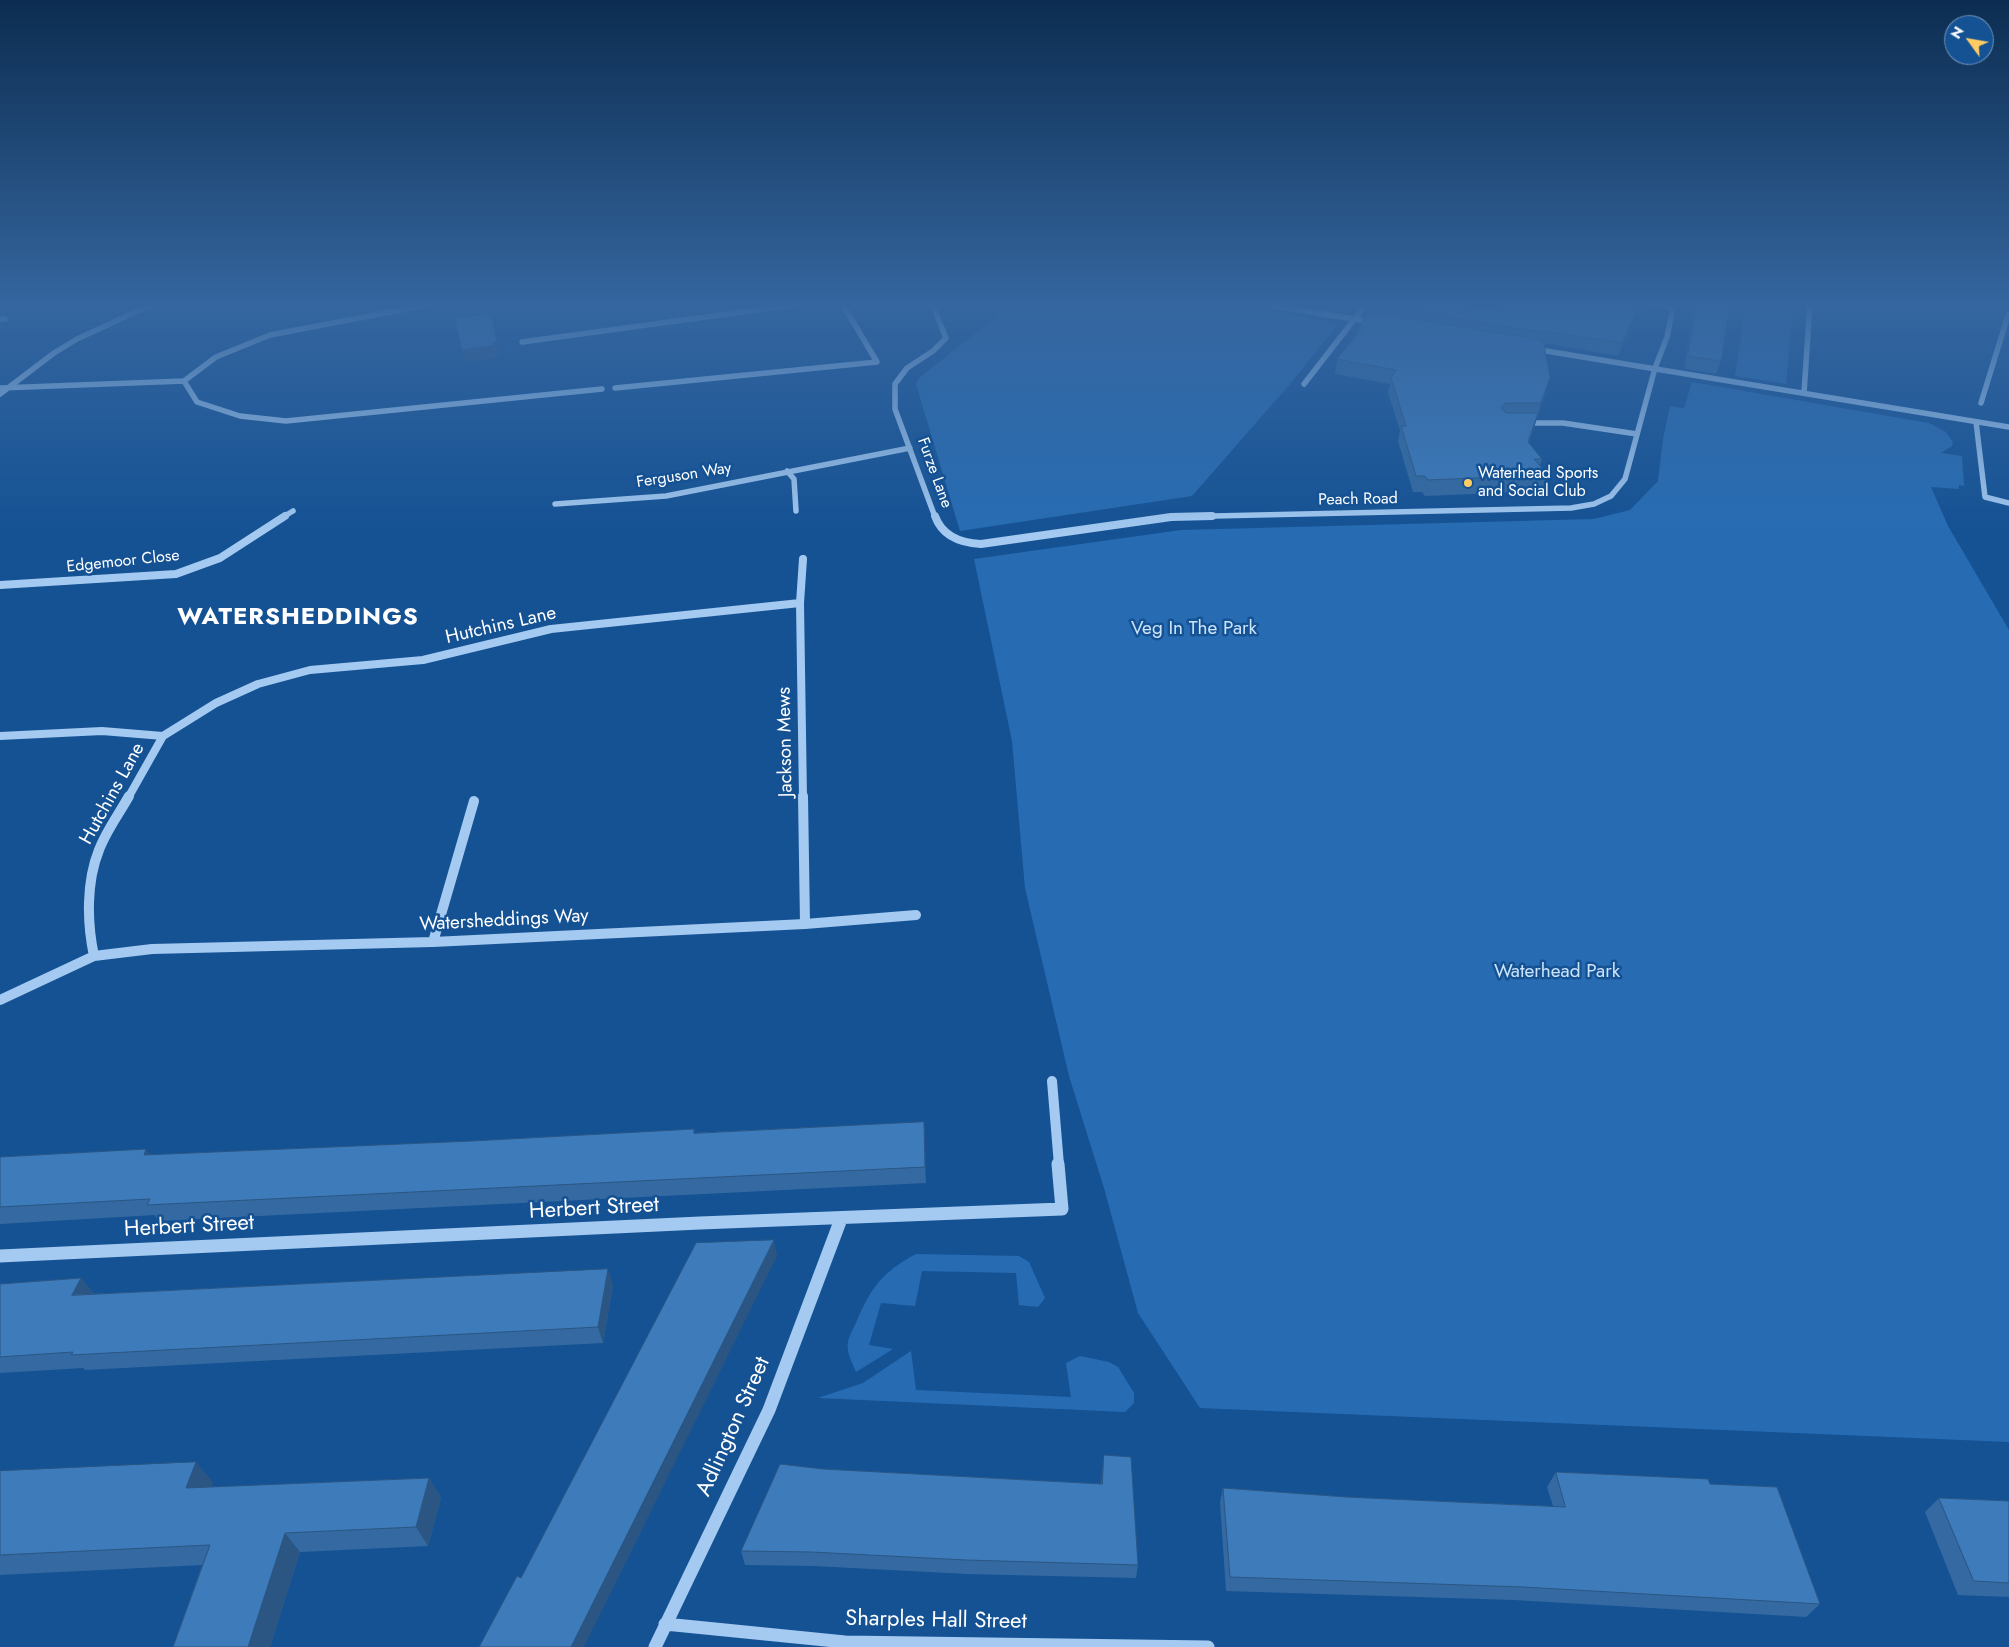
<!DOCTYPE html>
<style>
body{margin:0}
#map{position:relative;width:2009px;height:1647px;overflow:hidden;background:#155294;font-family:Jost,sans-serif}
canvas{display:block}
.north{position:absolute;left:1944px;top:15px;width:50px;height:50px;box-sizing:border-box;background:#155294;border:1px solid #7397bf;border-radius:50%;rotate:302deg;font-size:14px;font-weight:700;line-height:20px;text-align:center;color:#fff}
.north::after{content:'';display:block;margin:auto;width:18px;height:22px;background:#ffcc64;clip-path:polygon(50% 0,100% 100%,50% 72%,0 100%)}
</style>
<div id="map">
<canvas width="2009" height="1647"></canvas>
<div class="north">N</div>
</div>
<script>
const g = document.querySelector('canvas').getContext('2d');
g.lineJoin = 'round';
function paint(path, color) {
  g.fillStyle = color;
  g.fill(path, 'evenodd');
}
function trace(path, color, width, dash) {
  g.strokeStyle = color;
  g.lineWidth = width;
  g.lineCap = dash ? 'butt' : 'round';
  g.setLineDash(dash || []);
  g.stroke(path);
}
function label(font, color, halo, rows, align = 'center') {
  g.font = font + ' Jost,sans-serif';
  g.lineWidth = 5;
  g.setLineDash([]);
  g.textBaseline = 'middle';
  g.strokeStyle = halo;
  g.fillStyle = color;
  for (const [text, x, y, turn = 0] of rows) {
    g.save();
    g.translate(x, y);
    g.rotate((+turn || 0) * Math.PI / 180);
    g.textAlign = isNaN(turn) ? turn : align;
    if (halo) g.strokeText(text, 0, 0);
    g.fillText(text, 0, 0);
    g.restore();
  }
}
paint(new Path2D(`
 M 1013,303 L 1221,303 L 1338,324 L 1290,384 L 1192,496 L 960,531 L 916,384 L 919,378 Z
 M 1746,303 L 1793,305 L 1786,384 L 1735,376 Z
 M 1692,382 L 1929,423 L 1946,432 L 1953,442 L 1952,446 L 1941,453 L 1962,456 L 1964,486 L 1959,485 L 1959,489 L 1931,487 L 1948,526 L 2009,630 L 2009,1442 L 1200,1408 L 1138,1313 L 1104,1188 L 1069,1076 L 1025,888 L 1012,741 L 974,559 L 1181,530 L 1594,519 L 1630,510 L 1658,481 L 1663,439 L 1670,406 L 1684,408 Z
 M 916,1254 L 1019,1256 L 1029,1262 L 1045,1298 L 1038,1307 L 1019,1305 L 1016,1273 L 922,1271 L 915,1306 L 881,1303 L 869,1345 L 893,1349 L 856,1372 C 852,1362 846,1352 848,1342 C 849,1336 853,1329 856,1323 C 870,1289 882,1272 916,1254 Z
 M 911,1351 L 916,1390 L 1071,1397 L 1066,1363 L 1080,1356 L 1109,1362 L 1118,1367 L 1134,1393 L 1134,1403 L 1125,1412 L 818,1398 L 863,1383 Z`), '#276cb3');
trace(new Path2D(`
 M 932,303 L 946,338 L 933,351 L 907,368 L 895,384 L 895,409 L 935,517
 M 1255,303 L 1373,322
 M 1646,303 L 1673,307
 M 0,319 L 5,319
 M 522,342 L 808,303
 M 1534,349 L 2009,427
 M 184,381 L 197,402 L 240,416 L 286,421 L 602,389
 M 184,381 L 216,357 L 270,335 L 437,303
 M 1304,384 L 1367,303
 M 0,388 L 184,381
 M 615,388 L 877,362 L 842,303
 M 1804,393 L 1810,303
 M 0,394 L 54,353 L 77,339 L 155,303
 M 1981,403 L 2009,312
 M 1976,422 L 1985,497 L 2009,503
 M 1524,423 L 1563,423 L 1637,434
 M 787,471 L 794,479 L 796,511
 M 555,504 L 666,496 L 910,448
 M 283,517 L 293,511
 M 1169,517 L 1571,508 L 1594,504 L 1611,496 L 1625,479 L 1655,368 L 1667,337 L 1674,303`), '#a4caf1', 5.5);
trace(new Path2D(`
 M 935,516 C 942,536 961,543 981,544 L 1171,517 L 1212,516
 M 803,559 L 800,603 L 803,798
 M 0,585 L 176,574 L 220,558 L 285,516
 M 0,736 L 102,731 L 163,736
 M 128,798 L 163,736 L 216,703 L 258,684 L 310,670 L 423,660 L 551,629 L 800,603`), '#a4caf1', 8);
trace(new Path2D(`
 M 803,796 L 805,924
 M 433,942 L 474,801
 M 94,956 C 87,923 86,882 99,850 C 106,831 119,814 129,796
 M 0,1000 L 94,956 L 152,949 L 433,942 L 805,924 L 916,915
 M 1052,1081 L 1059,1165`), '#a4caf1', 10);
trace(new Path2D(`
 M 0,1256 L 700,1223 L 1062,1209 L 1058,1164
 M 665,1624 L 845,1642 L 1208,1647
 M 655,1647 L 769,1410 L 841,1219`), '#a4caf1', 13);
paint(new Path2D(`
 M 1317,303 L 1361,303 L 1356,310 Z
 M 1368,303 L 1455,303 L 1496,310 L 1499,303 L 1641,303 L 1618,356 L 1544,343 L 1546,391 L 1529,443 L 1542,459 L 1540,466 L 1548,475 L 1543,491 L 1425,496 L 1422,492 L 1413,492 L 1398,441 L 1400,430 L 1388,393 L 1390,384 L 1335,374 L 1337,359 L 1358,333 L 1360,325 L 1374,313 L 1366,312 Z
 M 1695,303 L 1730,303 L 1721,361 L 1716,374 L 1684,369 Z
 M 924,1122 L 926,1183 L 158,1221 L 155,1215 L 0,1224 L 0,1157 L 150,1155 L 695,1133 Z
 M 81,1278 L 94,1294 L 613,1285 L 603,1343 L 85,1370 L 83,1368 L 0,1373 L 0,1284 Z
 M 1104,1455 L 1138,1565 L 1136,1578 L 967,1574 L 814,1566 L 745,1565 L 741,1551 L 823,1469 L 1101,1484 Z
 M 0,1471 L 213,1482 L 211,1487 L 429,1478 L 441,1498 L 428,1546 L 300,1552 L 270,1647 L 173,1647 L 202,1565 L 0,1575 Z
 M 1556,1472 L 1710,1484 L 1820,1604 L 1806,1617 L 1514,1600 L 1226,1591 L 1220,1502 L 1223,1488 L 1346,1497 L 1553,1506 L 1547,1487 Z
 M 1939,1498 L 2009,1501 L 2009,1597 L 1958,1595 L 1925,1512 Z`), '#346aa1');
paint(new Path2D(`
 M 1357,303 L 1361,303 L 1356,310 Z
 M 1640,303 L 1641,303 L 1618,356 L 1622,343 Z
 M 491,314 L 500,355 L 496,355 L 497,358 L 465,362 L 462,350 Z
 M 1550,377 L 1546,391 L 1537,418 L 1541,403 Z
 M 1538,413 L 1534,428 L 1524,457 L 1528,442 Z
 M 924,1122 L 925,1138 L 926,1183 L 925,1167 Z
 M 146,1149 L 157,1165 L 144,1155 Z
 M 774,1240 L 777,1256 L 584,1647 L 571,1647 Z
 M 608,1269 L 613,1285 L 603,1343 L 598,1327 Z
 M 81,1278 L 94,1294 L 72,1295 Z
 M 196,1462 L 213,1482 L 204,1507 L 186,1488 Z
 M 429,1478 L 441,1498 L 428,1546 L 416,1527 Z
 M 285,1533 L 300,1552 L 270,1647 L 248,1647 Z`), '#2b5683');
const building = new Path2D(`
 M 1377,303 L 1455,303 L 1496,310 L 1499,303 L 1640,303 L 1622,343 L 1540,330 L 1541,332 L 1375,305 Z
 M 1697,303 L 1730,303 L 1721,361 L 1688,356 Z
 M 1369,312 L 1543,340 L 1550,377 L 1541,403 L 1505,403 L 1501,408 L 1506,413 L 1538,413 L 1528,442 L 1542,459 L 1534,459 L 1548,475 L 1428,480 L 1425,476 L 1416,476 L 1401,426 L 1406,426 L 1391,378 L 1396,370 L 1337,359 L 1364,326 L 1360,325 Z
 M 491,314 L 497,342 L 493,343 L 494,345 L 462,350 L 455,318 Z
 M 924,1122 L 925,1167 L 147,1205 L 150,1199 L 0,1207 L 0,1157 L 146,1149 L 144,1155 L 472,1141 L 694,1129 L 694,1133 Z
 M 774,1240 L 571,1647 L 479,1647 L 517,1576 L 521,1578 L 696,1243 Z
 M 608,1269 L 598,1327 L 71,1355 L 73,1352 L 0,1357 L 0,1284 L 81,1278 L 72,1295 Z
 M 1104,1455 L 1131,1457 L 1138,1565 L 966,1560 L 811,1552 L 741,1551 L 780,1464 L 823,1469 L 1102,1484 Z
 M 196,1462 L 186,1488 L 429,1478 L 416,1527 L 285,1533 L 248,1647 L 173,1647 L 210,1545 L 0,1555 L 0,1471 Z
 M 1556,1472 L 1708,1479 L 1710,1484 L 1777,1487 L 1820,1604 L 1523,1587 L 1230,1577 L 1223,1488 L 1346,1497 L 1565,1507 Z
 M 1939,1498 L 2009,1501 L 2009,1583 L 1974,1581 Z`);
paint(building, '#3d7bbb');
trace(building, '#2b5683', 1);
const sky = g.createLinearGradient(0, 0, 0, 534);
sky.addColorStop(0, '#0c2d51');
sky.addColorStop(0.57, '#35669f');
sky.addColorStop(1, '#35669f00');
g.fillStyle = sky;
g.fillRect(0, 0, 2009, 534);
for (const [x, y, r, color] of [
 [1468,483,5,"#ffcc64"]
]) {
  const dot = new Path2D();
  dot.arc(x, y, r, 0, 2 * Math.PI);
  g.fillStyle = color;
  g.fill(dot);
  trace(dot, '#155294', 2);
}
label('16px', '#fff', '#155294', [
 ["Furze Lane",934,473,70],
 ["Ferguson Way",684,476,-9],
 ["Peach Road",1358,500,-1],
 ["Edgemoor Close",123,562,-6]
]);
label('16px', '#fff', '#155294', [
 ["Waterhead Sports",1478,474],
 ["and Social Club",1478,492]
], 'left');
label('19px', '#fff', '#155294', [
 ["Hutchins Lane",501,626,-13],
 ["Jackson Mews",786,742,-91],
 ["Hutchins Lane",113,794,-61],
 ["Watersheddings Way",504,921,-3]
]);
label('19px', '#cbe4fc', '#155294', [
 ["Veg In The Park",1194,629],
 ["Waterhead Park",1557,972]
]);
label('22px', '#fff', '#155294', [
 ["Herbert Street",594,1209,-3],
 ["Herbert Street",189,1227,-3],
 ["Adlington Street",734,1427,-66],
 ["Sharples Hall Street",936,1621,1]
]);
g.letterSpacing = '1px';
label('bold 24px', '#fff', '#155294', [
 ["WATERSHEDDINGS",298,618]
]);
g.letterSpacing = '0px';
</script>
